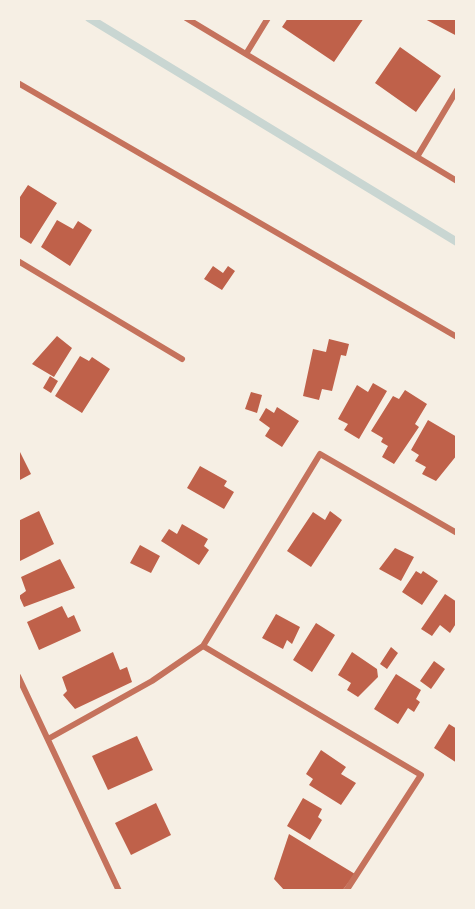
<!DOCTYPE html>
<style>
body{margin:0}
#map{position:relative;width:475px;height:909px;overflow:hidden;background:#f6efe4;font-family:"Fira Sans Condensed",sans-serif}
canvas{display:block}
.frame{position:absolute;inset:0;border:20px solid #f6efe4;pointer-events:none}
</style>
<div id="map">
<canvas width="475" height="909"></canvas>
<div class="frame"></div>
</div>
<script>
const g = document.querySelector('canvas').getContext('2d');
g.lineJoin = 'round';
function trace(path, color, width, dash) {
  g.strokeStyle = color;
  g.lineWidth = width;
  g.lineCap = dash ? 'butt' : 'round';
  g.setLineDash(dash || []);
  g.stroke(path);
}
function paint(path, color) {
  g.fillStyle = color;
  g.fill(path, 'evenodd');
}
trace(new Path2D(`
 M 89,18 L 457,242`), '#c9d6d2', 8);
paint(new Path2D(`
 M 288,18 L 364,18 L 334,62 L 282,27 Z
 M 423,18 L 457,18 L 457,36 Z
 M 400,47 L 441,76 L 416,112 L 375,83 Z
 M 28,185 L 57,203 L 31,244 L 18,236 L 18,200 Z
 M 57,220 L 73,229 L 78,221 L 92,230 L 70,266 L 41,247 Z
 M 213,266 L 223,273 L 228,266 L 235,271 L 222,290 L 204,279 Z
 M 57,336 L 72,348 L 54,377 L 32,364 Z
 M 329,339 L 349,344 L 346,356 L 341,355 L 332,391 L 322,389 L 319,400 L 303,396 L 313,349 L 326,352 Z
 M 80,356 L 89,361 L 92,357 L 110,369 L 82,413 L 55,396 Z
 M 50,376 L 58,381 L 51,393 L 43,388 Z
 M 373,383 L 387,391 L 359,439 L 344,430 L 348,424 L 338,419 L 357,385 L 368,392 Z
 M 405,390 L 427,404 L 415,424 L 419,427 L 394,464 L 382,457 L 388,446 L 381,442 L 383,438 L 371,431 L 393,396 L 399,399 Z
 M 251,392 L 262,395 L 257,413 L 245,409 Z
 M 277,407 L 299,421 L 282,447 L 265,436 L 270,428 L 259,420 L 266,408 L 274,413 Z
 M 428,420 L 457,437 L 457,455 L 436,481 L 422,474 L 426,467 L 415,461 L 419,455 L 411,450 Z
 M 18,448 L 31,474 L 18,481 Z
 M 200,466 L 227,481 L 224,486 L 234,492 L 224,509 L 187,488 Z
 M 39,511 L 54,544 L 18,562 L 18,521 Z
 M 330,511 L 342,520 L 311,567 L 287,551 L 313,512 L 325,520 Z
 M 182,524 L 208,539 L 204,546 L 209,550 L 199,565 L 161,541 L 169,529 L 177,534 Z
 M 140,545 L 160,556 L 151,573 L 130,563 Z
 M 395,548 L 414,557 L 401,581 L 379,569 Z
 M 60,559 L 75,588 L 24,607 L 19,596 L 26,591 L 21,577 Z
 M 416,571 L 421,574 L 423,571 L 438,581 L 422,605 L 402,592 Z
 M 445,594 L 457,602 L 457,622 L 450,633 L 440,625 L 432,636 L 421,629 Z
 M 62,606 L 68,618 L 74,615 L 81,631 L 39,650 L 27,622 Z
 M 276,614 L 300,627 L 292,644 L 287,640 L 283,649 L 262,638 Z
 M 316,623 L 335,635 L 312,672 L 293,660 Z
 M 391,647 L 398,653 L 387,669 L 380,664 Z
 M 113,652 L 120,670 L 127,667 L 132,682 L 75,709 L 63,695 L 67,691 L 62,677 Z
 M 352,652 L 377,669 L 378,677 L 358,697 L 347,690 L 351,683 L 338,675 Z
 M 434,661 L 445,669 L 431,689 L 420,681 Z
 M 396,674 L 421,690 L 416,699 L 420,702 L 414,712 L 408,708 L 398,724 L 374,709 Z
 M 449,724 L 457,729 L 457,763 L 434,748 Z
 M 137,736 L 153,770 L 108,790 L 92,756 Z
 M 321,750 L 346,767 L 341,774 L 356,783 L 341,805 L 309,785 L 313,779 L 306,774 Z
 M 303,798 L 322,809 L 318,817 L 322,820 L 310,840 L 287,826 Z
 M 156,803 L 171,835 L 131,855 L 115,823 Z
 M 289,834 L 355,874 L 342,891 L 285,891 L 274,879 Z`), '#bf614a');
trace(new Path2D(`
 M 186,18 L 457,181
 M 246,54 L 268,18
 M 18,83 L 457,337
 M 417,157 L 457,90
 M 18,261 L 182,359
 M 203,646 L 421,775 L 346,891
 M 18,676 L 119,891
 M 48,739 L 152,681 L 203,646 L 320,454 L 457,533`), '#c5725c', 6);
</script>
